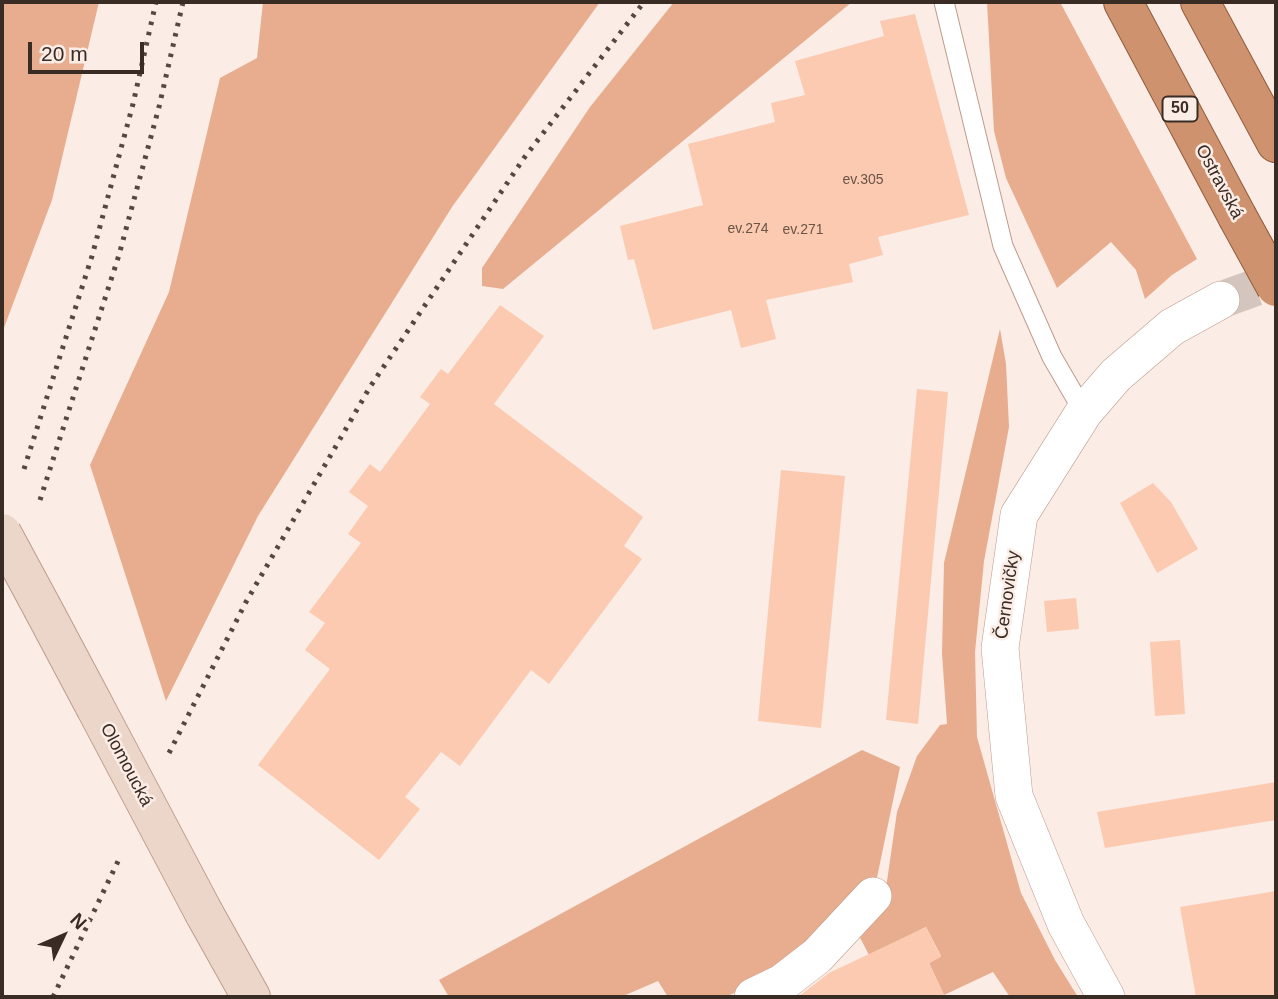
<!DOCTYPE html>
<meta charset="utf-8">
<style>
body{margin:0}
#map{position:relative;width:1278px;height:999px;overflow:hidden;background:#fbece5;font-family:Arial,sans-serif}
canvas{display:block}
.frame{position:absolute;inset:0;border:4px solid #392c24;pointer-events:none}
.north{position:absolute;left:28px;top:901px;width:70px;height:70px;-webkit-text-stroke:5px #fbece5;paint-order:stroke;rotate:46deg;font-size:19px;font-weight:700;line-height:28px;text-align:center;color:#392c24}
.north::after{content:'';display:block;margin:auto;width:24px;height:32px;background:#392c24;clip-path:polygon(50% 0,100% 100%,50% 72%,0 100%)}
.scale{position:absolute;left:28px;top:42px;width:116px;height:32px;box-sizing:border-box;border:4px solid #392c24;border-top:0;padding-left:9px;font-size:21px;line-height:24px;white-space:nowrap;color:#392c24;-webkit-text-stroke:5px #fbece5;paint-order:stroke}
</style>
<div id="map">
<canvas width="1278" height="999"></canvas>
<div class="frame"></div>
<div class="north">N</div>
<div class="scale">20 m</div>
</div>
<script>
const g = document.querySelector('canvas').getContext('2d');
g.lineJoin = 'round';
function paint(path, color) {
  g.fillStyle = color;
  g.fill(path, 'evenodd');
}
function trace(path, color, width, dash) {
  g.strokeStyle = color;
  g.lineWidth = width;
  g.lineCap = dash ? 'butt' : 'round';
  g.setLineDash(dash || []);
  g.stroke(path);
}
function label(font, color, halo, rows, align = 'center') {
  g.font = font + ' Arial,sans-serif';
  g.lineWidth = 5;
  g.setLineDash([]);
  g.textBaseline = 'middle';
  g.strokeStyle = halo;
  g.fillStyle = color;
  for (const [text, x, y, turn = 0] of rows) {
    g.save();
    g.translate(x, y);
    g.rotate((+turn || 0) * Math.PI / 180);
    g.textAlign = isNaN(turn) ? turn : align;
    if (halo) g.strokeText(text, 0, 0);
    g.fillText(text, 0, 0);
    g.restore();
  }
}
paint(new Path2D(`
 M 2,2 L 99,2 L 52,200 L 2,333 Z
 M 263,2 L 600,2 L 452,207 L 258,516 L 166,701 L 90,465 L 169,292 L 220,78 L 257,58 Z
 M 674,2 L 852,2 L 503,289 L 482,286 L 482,268 L 590,107 Z
 M 987,2 L 1060,2 L 1197,259 L 1172,275 L 1145,299 L 1136,270 L 1111,242 L 1057,288 L 1006,178 L 994,131 Z
 M 1000,329 L 1006,364 L 1009,427 L 984,561 L 975,652 L 977,737 L 1021,893 L 1055,960 L 1078,997 L 1010,997 L 993,972 L 944,995 L 929,963 L 941,956 L 926,927 L 869,955 L 853,924 L 885,895 L 897,812 L 917,756 L 940,725 L 947,724 L 942,654 L 944,563 Z
 M 862,750 L 900,767 L 875,887 L 815,952 L 726,997 L 668,997 L 658,981 L 621,997 L 449,997 L 439,980 Z`), '#e8ad8e');
paint(new Path2D(`
 M 915,14 L 969,215 L 878,237 L 883,255 L 849,264 L 853,282 L 766,300 L 776,339 L 741,348 L 731,310 L 653,330 L 634,259 L 628,260 L 620,226 L 703,205 L 688,144 L 775,122 L 771,103 L 805,95 L 795,61 L 884,36 L 880,21 Z
 M 500,305 L 544,336 L 494,404 L 643,517 L 624,546 L 642,559 L 549,684 L 531,670 L 460,766 L 441,752 L 405,797 L 420,809 L 379,860 L 258,765 L 330,669 L 305,650 L 325,623 L 309,612 L 361,543 L 348,534 L 368,506 L 349,492 L 370,464 L 380,472 L 430,404 L 420,397 L 441,369 L 448,374 Z
 M 917,389 L 948,392 L 918,724 L 886,720 Z
 M 781,470 L 845,476 L 821,728 L 758,721 Z
 M 1153,483 L 1171,502 L 1198,549 L 1157,573 L 1120,503 Z
 M 1076,598 L 1079,629 L 1047,632 L 1044,601 Z
 M 1180,640 L 1185,714 L 1155,716 L 1150,642 Z
 M 1276,782 L 1276,820 L 1105,848 L 1097,812 Z
 M 1276,891 L 1276,997 L 1196,997 L 1180,907 Z
 M 926,927 L 941,957 L 929,963 L 945,997 L 798,997 L 829,973 Z`), '#fbcab0');
trace(new Path2D(`
 M 1221,300 L 1276,280`), '#d4c6be', 37, [37, 18]);
const service = new Path2D(`
 M 944,2 L 1003,246 L 1052,357 L 1084,412`);
const minor = new Path2D(`
 M 753,997 L 782,983 L 817,956 L 873,896
 M 1106,997 L 1066,924 L 1014,796 L 1000,648 L 1019,515 L 1084,412 L 1116,375 L 1172,327 L 1221,300`);
const secondary = new Path2D(`
 M 43,609 L 94,705
 M 204,913 L 251,997`);
const trunk = new Path2D(`
 M 1123,2 L 1237,216
 M 1200,2 L 1276,143`);
trace(service, '#be9c8b', 21);
trace(minor, '#be9c8b', 38);
trace(secondary, '#be9c8b', 40);
trace(trunk, '#915c3d', 40);
trace(service, '#fff', 19);
trace(minor, '#fff', 37);
trace(secondary, '#ecd6c9', 38);
trace(trunk, '#ce926f', 38);
trace(new Path2D(`
 M 24,469 L 92,256 L 133,104 L 156,2
 M 40,500 L 119,255 L 159,107 L 183,2
 M 169,753 L 246,602 L 370,387 L 524,158 L 644,2
 M 53,997 L 121,855`), '#564840', 5, [3.5, 7]);
const secondaryBridge = new Path2D(`
 M 2,533 L 43,609
 M 94,705 L 204,913`);
const trunkBridge = new Path2D(`
 M 1237,216 L 1276,287`);
trace(secondaryBridge, '#be9c8b', 40, []);
trace(trunkBridge, '#915c3d', 40, []);
trace(secondaryBridge, '#ecd6c9', 38);
trace(trunkBridge, '#ce926f', 38);
label('14px', '#6a5447', null, [
 ["ev.305",863,180],
 ["ev.274",748,229],
 ["ev.271",803,230]
]);
for (const [x, y, w] of [
 [1180,109,35]
]) {
  const box = new Path2D();
  box.roundRect(x - w / 2, y - 12.5, w, 25, 5);
  g.fillStyle = '#fbece5';
  g.fill(box);
  trace(box, '#392c24', 2);
}
label('bold 16px', '#392c24', null, [
 ["50",1180,109]
]);
label('18px', '#392c24', '#fbece5', [
 ["Ostravská",1219,182,62],
 ["Černovičky",1008,595,-82],
 ["Olomoucká",126,765,62]
]);
</script>
